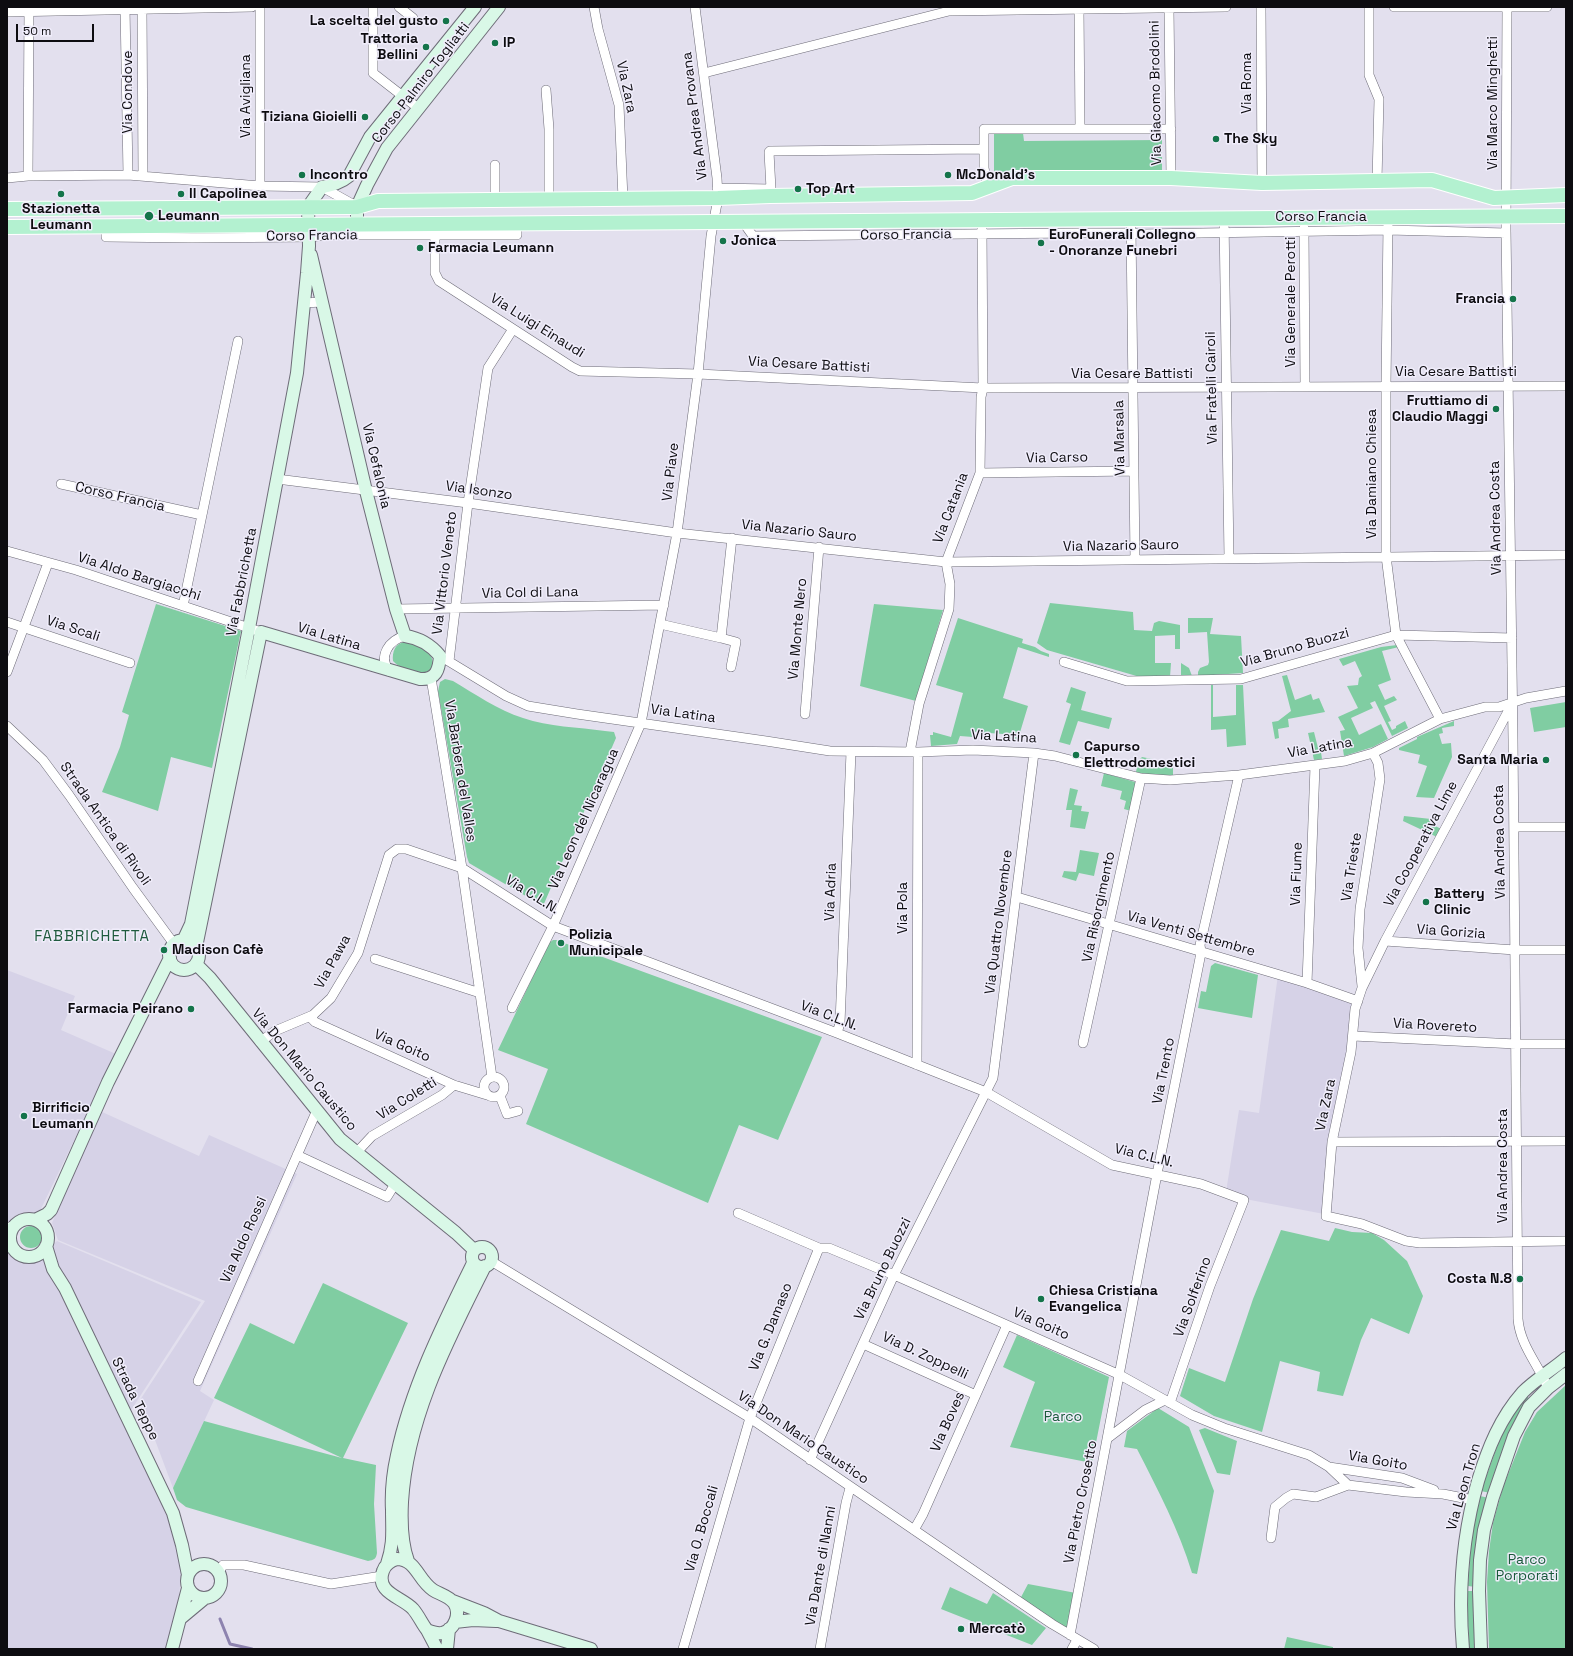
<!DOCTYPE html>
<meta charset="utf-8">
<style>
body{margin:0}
#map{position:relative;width:1573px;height:1656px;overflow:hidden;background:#e3e0ee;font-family:"Space Grotesk",sans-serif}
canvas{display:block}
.frame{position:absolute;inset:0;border:8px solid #0d0c10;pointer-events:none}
.scale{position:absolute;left:16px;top:24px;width:78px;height:18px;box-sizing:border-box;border:2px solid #0d0c10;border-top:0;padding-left:5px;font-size:12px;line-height:14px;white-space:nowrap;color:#0d0c10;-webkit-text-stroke:3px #f0edfb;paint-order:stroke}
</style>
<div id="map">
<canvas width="1573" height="1656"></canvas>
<div class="frame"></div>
<div class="scale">50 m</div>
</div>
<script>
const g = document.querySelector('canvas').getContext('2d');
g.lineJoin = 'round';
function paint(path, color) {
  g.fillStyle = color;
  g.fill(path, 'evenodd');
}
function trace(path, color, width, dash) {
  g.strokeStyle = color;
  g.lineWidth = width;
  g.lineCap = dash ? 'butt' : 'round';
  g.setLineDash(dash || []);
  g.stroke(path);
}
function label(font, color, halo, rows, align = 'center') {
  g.font = font + ' "Space Grotesk",sans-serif';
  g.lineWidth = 3;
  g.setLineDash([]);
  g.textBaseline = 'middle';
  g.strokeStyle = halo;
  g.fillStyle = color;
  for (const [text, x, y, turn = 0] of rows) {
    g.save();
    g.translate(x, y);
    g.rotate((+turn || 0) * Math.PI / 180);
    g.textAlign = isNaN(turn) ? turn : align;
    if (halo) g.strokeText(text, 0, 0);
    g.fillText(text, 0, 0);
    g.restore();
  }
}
paint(new Path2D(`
 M 7,970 L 75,996 L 61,1030 L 116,1054 L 38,1215 L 27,1213 L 21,1214 L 15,1216 L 7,1224 Z
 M 1278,975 L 1356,1001 L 1324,1214 L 1245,1199 L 1226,1192 L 1239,1110 L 1259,1113 Z
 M 100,1111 L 199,1156 L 209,1135 L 297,1174 L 200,1391 L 214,1400 L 173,1488 L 140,1400 L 205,1301 L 58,1240 L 52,1223 Z
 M 57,1241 L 201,1302 L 124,1421 L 174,1528 L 178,1549 L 181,1575 L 179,1597 L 174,1622 L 166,1649 L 7,1649 L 7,1253 L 17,1261 L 25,1264 L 33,1263 Z`), '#d6d2e7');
paint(new Path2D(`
 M 994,133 L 1023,133 L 1024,141 L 1162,140 L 1162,172 L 994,173 Z
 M 1050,603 L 1133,612 L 1134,630 L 1152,631 L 1154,623 L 1159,621 L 1180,625 L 1180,649 L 1175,649 L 1175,635 L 1155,636 L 1155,663 L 1171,663 L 1170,677 L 1140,677 L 1047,650 L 1037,643 Z
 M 156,604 L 241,631 L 212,768 L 171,757 L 158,811 L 102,792 L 120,747 L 129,715 L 122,712 Z
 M 874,604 L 943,610 L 916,701 L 860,686 Z
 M 958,618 L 1023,639 L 1022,643 L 1035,647 L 1041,651 L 1049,654 L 1049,657 L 1018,647 L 1003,698 L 1028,706 L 1018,739 L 1006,739 L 1003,734 L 975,732 L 973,737 L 960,736 L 957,744 L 931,746 L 930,735 L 933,735 L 933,732 L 951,737 L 963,693 L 936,685 Z
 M 1188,618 L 1213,618 L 1210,634 L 1241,636 L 1243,673 L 1198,676 L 1198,672 L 1200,668 L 1208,665 L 1209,662 L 1207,632 L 1188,633 Z
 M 405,642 C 416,644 434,651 433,665 L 430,671 C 420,676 400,669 393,661 C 392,652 395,643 405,642 Z
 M 1397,645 L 1399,647 L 1382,651 L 1391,680 L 1378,685 L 1385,700 L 1394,696 L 1397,700 L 1384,706 L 1391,721 L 1388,722 L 1392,730 L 1396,728 L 1396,726 L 1405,721 L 1408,728 L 1392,736 L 1375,701 L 1370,703 L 1373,708 L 1351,718 L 1359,735 L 1381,724 L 1388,739 L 1373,747 L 1344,756 L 1340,731 L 1345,730 L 1338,717 L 1358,708 L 1347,686 L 1358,685 L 1359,678 L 1362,676 L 1355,661 L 1343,666 L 1339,659 L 1381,647 Z
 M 1181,663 L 1189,668 L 1192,676 L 1181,676 Z
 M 1287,675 L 1295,700 L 1311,694 L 1313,700 L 1319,698 L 1325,712 L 1288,719 L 1289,727 L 1278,729 L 1279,738 L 1275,739 L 1272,722 L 1278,721 L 1291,711 L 1282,676 Z
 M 445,679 L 453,681 C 475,694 498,710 523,718 C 549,727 578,727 605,731 L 614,732 L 616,738 L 543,906 L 474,866 L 469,863 L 467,857 L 438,691 L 440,682 Z
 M 1211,685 L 1213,685 L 1213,717 L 1236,715 L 1236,685 L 1243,685 L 1246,745 L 1227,747 L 1226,729 L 1211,730 Z
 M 1071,687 L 1086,692 L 1081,710 L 1112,718 L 1109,729 L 1078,721 L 1070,745 L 1059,742 L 1071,704 L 1066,702 Z
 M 1566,702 L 1566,727 L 1534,732 L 1530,708 Z
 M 1454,721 L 1454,726 L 1442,728 L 1443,733 L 1439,734 L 1442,744 L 1451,743 L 1452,757 L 1434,798 L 1416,797 L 1427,766 L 1418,763 L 1420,755 L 1399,750 L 1399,748 L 1417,739 L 1417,737 Z
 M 1314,732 L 1319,752 L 1321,752 L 1322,759 L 1314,760 L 1308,733 Z
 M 1142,757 L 1152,759 L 1152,766 L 1173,767 L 1173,775 L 1154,776 L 1136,772 L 1138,761 Z
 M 1104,773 L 1135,782 L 1137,785 L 1131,811 L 1124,809 L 1126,801 L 1120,799 L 1122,791 L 1101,786 Z
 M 1070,788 L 1078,790 L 1074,805 L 1082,806 L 1081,811 L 1089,812 L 1085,829 L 1070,827 L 1072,810 L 1066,810 Z
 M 1404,816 L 1431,819 L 1430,823 L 1441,829 L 1437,837 L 1403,821 Z
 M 1080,850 L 1099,853 L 1094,876 L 1079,873 L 1076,881 L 1062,877 L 1064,871 L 1076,872 Z
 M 553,940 L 556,940 L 822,1037 L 778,1140 L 739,1125 L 708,1203 L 526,1124 L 548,1069 L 498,1050 L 549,943 Z
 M 1215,963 L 1258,975 L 1252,1018 L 1198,1008 L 1201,991 L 1206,992 L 1211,966 Z
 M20 1237a11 11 0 1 1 22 0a11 11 0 1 1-22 0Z
 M 1335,1228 L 1352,1232 L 1372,1233 L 1384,1240 L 1407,1261 L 1423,1296 L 1409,1334 L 1371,1318 L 1361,1340 L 1343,1396 L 1317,1391 L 1320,1372 L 1280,1361 L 1262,1432 L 1214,1416 L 1180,1396 L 1189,1368 L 1225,1382 L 1253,1299 L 1281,1230 L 1329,1241 Z
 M 323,1283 L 408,1323 L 343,1458 L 376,1465 L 374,1504 L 377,1553 C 376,1559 374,1560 368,1561 L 186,1507 L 177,1500 L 173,1488 L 204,1421 L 342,1458 L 214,1398 L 250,1323 L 294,1344 Z
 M 1017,1335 L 1109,1377 L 1092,1463 L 1010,1447 L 1035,1382 L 1003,1367 Z
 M 1566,1385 L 1566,1649 L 1489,1649 L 1487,1582 L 1489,1551 L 1493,1523 L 1503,1487 L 1525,1432 L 1537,1412 Z
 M 1526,1395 L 1531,1401 L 1490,1493 L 1481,1491 L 1502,1433 Z
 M 1158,1408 L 1189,1427 L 1214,1491 L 1197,1574 L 1192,1573 C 1179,1530 1158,1490 1137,1449 L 1124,1447 L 1127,1431 Z
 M 1205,1428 L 1237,1441 L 1230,1475 L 1217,1473 L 1199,1430 Z
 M 1480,1496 L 1489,1498 L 1476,1587 L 1468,1586 L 1472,1531 Z
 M 1028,1584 L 1076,1593 L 1068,1630 L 1020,1599 Z
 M 950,1587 L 987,1604 L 993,1593 L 1046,1628 L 1032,1645 L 941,1609 Z
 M 1467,1591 L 1476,1591 L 1477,1649 L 1469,1649 Z
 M 1287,1637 L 1333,1647 L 1333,1649 L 1284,1649 Z`), '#80cda2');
trace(new Path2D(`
 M 220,1619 L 230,1644 L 252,1649`), '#8d83af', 3);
const street = new Path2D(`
 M 125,7 L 128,175
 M 142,7 L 143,176
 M 260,7 L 260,186
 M 373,7 L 373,73 L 418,108
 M 399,7 L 413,18
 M 594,7 L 598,29 L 619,105 L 623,199
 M 1079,7 L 1080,129
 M 1261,7 L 1262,183
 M 1369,7 L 1369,75 L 1379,99 L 1377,181
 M 1394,7 L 1547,7
 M 1507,7 L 1506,229 L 1513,739 L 1518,1319 C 1520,1345 1538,1364 1548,1388
 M 1169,8 L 1171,178
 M 7,12 L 252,7
 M 704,73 L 949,11 L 1226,7
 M 546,90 L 549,129 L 549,199
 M 28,176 L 29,7
 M 7,178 L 28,176 L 128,175 L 260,186 L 322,187 L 356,206
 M 717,188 L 771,189 L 770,194
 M 988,188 L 984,168 L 984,129 L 1171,129
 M 771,189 L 769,152 L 770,151 L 984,149
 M 495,199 L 495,165
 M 1224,218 L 1229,558
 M 743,222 L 753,236 L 1076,233 L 1131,233 L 1141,234 L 1388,230 L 1506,233
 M 1388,224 L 1386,386 L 1386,556 L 1396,635 L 1440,719
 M 106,227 L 106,237 L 192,238 L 309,237 L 328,235 L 517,235 L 517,224
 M 1131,228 L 1135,560
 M 1304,228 L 1305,386
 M 435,235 L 435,273 L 439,281 L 572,367 L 580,371 L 698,374 L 983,388 L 1566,386
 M 304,303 L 322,302
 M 980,473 L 1134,471
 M 277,479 L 468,503 L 677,533 L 946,562 L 1566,555
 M 61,484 L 202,515 L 183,606
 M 202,515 L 238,341
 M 7,551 L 76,570 L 261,632
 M 396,609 L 664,605
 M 7,622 L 130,663
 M 660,624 L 721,638 L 732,538
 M 721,638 L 736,642 L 731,667
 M 440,656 L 506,696 L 528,706 L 577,714 L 766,741 L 830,751 L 918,752 L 973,750 L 1034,753 L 1055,756 L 1141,778 L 1170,780 L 1239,775 L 1345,761 L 1373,753 L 1440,719 L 1485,707 L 1499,707 L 1526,698 L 1566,691
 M 449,661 L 468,503 L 488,368 L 513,329
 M 1064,662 L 1127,681 L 1241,679 L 1396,635 L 1512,638
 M 389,671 C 378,656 389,640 405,636
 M 7,672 L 48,563
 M 431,678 L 462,868 L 492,1077
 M 1512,704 L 1385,941 L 1362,988 L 1355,1009 L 1351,1052 L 1332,1142 L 1326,1216 L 1362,1224 L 1406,1241 L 1420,1243 L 1566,1241
 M 805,714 L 819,547
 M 7,726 L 43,760 L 69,795 L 133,888 L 174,944
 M 910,752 L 919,704 L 949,609 L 950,584 L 946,562 L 980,473 L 981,397 L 983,388 L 982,228
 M 1514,827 L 1566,827
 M 1017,897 L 1307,983 L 1358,1001
 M 1385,941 L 1515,950 L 1566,950
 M 375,959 L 480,993
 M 1307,983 L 1315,766
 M 1362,986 L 1358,948 L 1360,909 L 1380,779 L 1378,763 L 1373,753
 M 512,1008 L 553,926 L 641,723 L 677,533 L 698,374 L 711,236 L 718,198 L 717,178 L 695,7
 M 310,1017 L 315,1022 L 454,1085 L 487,1095
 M 837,1033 L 840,1023 L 851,752
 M 1353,1036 L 1516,1044 L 1566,1044
 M 260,1042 L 275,1031 L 313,1015 L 331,998 L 358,953 L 389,855 L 397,849 L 406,849 L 462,868 L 553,926 L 837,1033 L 986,1092 L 1112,1165 L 1201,1184 L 1244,1200 L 1210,1286 L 1170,1403
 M 1083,1043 L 1141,778
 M 917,1065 L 918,752
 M484 1087a10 10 0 1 1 20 0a10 10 0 1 1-20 0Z
 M 500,1096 L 507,1114 L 518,1111
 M 1332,1142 L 1566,1141
 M 357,1152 L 372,1136 L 442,1095 L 454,1085
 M 297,1155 L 387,1197 L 395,1184
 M 738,1213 L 819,1248 L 829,1248 L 894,1275 L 1120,1375 L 1192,1415 L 1224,1428 L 1309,1455 L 1329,1467 L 1348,1485
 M 7,1228 L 15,1225
 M 7,1243 L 12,1246
 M 491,1261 L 750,1418 L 1052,1624 L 1094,1649
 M 863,1344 L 976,1395
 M 198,1381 L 317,1110
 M 1108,1438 L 1145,1410 L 1165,1400
 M 810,1460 L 894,1275 L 993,1078 L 1034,753
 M 1329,1467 L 1402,1478 L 1434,1490
 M 914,1530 L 923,1514 L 1007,1325
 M 1271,1538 L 1275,1507 L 1286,1498 L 1293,1494 L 1316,1497 L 1348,1485 L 1406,1492 L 1443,1494 L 1473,1500
 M 219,1572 L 223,1565 L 244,1565 L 331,1584 L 382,1576
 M 1070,1635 L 1157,1174 L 1200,958 L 1201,952 L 1200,945 L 1239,775
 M 683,1649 L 750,1418 L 819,1248
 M 820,1649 L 846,1503 L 850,1488
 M 1072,1649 L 1077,1640`);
const secondary = new Path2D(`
 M 357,225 L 357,207 L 367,185 L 387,148 L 499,7
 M169 955a15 15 0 1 1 30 0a15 15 0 1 1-30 0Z
 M 183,941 L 191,924 L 249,628 L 297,373 L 307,273 L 309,246 L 308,207 L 322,187 C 332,185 341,183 349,176 L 370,137 L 475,7
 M 196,947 L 261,632 L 420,679 C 436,680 439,670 440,656 C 431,645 419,638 405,636 L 396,609 L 366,491 L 311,255
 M 196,964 L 210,978 L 340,1139 L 456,1233 L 474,1250
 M10 1238a19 19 0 1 1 38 0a19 19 0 1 1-38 0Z
 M 35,1220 L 47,1214 L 51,1210 L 108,1082 L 170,958
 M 46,1246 L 53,1269 L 65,1288 L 173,1513 L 182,1545 L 188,1575
 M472 1257a10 10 0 1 1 20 0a10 10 0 1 1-20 0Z
 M 397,1559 C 417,1560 417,1579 433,1590 C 439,1594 449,1596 454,1603 C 461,1613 455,1630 442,1633 C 437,1634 432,1632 427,1630 C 422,1624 419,1616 413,1609 C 402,1597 375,1593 383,1571 C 385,1565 390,1561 397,1559 Z
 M 408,1561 C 401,1542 401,1522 402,1502 C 407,1417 448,1340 485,1266
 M 387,1564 C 394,1543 392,1532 392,1510 C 391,1492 393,1473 397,1455 C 411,1388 443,1324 473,1263
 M187 1581a17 17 0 1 1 34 0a17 17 0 1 1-34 0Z
 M 453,1601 L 484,1613 L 499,1621 L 591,1649
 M 181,1618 L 205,1598
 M 455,1622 L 473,1620 L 496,1621
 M 427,1630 L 437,1649
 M 172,1649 L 188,1588
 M 447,1649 L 449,1629
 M 1463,1649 C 1458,1591 1462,1537 1478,1481 C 1488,1448 1500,1418 1523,1392 C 1536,1379 1552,1370 1566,1358
 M 1481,1649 L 1479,1591 L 1480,1560 L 1484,1530 L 1493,1497 L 1514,1436 L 1529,1407 L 1548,1388 L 1566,1374`);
const primary = new Path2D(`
 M 7,209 L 357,207 L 378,201 L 718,198 L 770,196 L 972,193 L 1012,178 L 1171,178 L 1262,183 L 1432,180 L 1494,198 L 1566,195
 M 7,227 L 1566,216`);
trace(street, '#6e6c78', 10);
trace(secondary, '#6e6c78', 14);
trace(primary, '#fff', 16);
trace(street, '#fff', 9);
trace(secondary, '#d9f8e7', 12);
trace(primary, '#b3f1d0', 14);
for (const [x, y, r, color] of [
 [446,21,4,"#14744a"],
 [495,43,4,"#14744a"],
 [426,47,4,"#14744a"],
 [365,117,4,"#14744a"],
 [1216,139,4,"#14744a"],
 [302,175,4,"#14744a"],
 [948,175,4,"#14744a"],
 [798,189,4,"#14744a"],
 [61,194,4,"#14744a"],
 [181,194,4,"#14744a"],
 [149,216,5,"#14744a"],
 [723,241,4,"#14744a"],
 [1041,243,4,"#14744a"],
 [420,248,4,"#14744a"],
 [1513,299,4,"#14744a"],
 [1496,409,4,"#14744a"],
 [1076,755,4,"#14744a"],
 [1546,760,4,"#14744a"],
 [1426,902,4,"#14744a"],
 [561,943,4,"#14744a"],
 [164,950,4,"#14744a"],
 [191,1009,4,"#14744a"],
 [24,1116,4,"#14744a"],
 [1520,1279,4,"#14744a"],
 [1041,1299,4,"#14744a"],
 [961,1629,4,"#14744a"]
]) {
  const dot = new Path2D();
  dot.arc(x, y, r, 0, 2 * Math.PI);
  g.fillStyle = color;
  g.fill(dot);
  trace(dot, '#f0edfb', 1.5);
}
label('bold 14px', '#0d0c10', '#f0edfb', [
 ["La scelta del gusto",438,21,"right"],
 ["Trattoria",418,39,"right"],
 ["Bellini",418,55,"right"],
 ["IP",503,43],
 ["Tiziana Gioielli",357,117,"right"],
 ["The Sky",1224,139],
 ["Incontro",310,175],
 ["McDonald's",956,175],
 ["Top Art",806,189],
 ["Il Capolinea",189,194],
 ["Stazionetta",61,209,"center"],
 ["Leumann",61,225,"center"],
 ["Leumann",158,216],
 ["EuroFunerali Collegno",1049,235],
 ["- Onoranze Funebri",1049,251],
 ["Jonica",731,241],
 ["Farmacia Leumann",428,248],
 ["Francia",1505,299,"right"],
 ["Fruttiamo di",1488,401,"right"],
 ["Claudio Maggi",1488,417,"right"],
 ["Capurso",1084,747],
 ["Elettrodomestici",1084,763],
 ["Santa Maria",1538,760,"right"],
 ["Battery",1434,894],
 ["Clinic",1434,910],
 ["Polizia",569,935],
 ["Municipale",569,951],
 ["Madison Cafè",172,950],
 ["Farmacia Peirano",183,1009,"right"],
 ["Birrificio",32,1108],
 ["Leumann",32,1124],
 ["Costa N.8",1512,1279,"right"],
 ["Chiesa Cristiana",1049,1291],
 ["Evangelica",1049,1307],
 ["Mercatò",969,1629]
], 'left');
label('14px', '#0d0c10', '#f0edfb', [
 ["Corso Palmiro Togliatti",421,83,-52],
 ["Via Roma",1247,83,-90],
 ["Via Zara",626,87,78],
 ["Via Condove",128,92,-90],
 ["Via Giacomo Brodolini",1156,93,-91],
 ["Via Avigliana",246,96,-90],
 ["Via Marco Minghetti",1493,103,-90],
 ["Via Andrea Provana",695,116,-97],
 ["Corso Francia",1321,217],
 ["Corso Francia",906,235,-1],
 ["Corso Francia",312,236,-1],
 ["Via Generale Perotti",1291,302,-90],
 ["Via Luigi Einaudi",537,326,32],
 ["Via Cesare Battisti",809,365,3],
 ["Via Cesare Battisti",1456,372],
 ["Via Cesare Battisti",1132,374],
 ["Via Fratelli Cairoli",1212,388,-91],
 ["Via Marsala",1120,438,-91],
 ["Via Carso",1057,458,-1],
 ["Via Cefalonia",376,466,77],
 ["Via Piave",671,472,-83],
 ["Via Damiano Chiesa",1372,474,-90],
 ["Via Isonzo",479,491,8],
 ["Corso Francia",120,497,13],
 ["Via Catania",951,508,-69],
 ["Via Andrea Costa",1496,518,-91],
 ["Via Nazario Sauro",799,531,6],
 ["Via Nazario Sauro",1121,546,-1],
 ["Via Vittorio Veneto",445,573,-83],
 ["Via Aldo Bargiacchi",139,577,18],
 ["Via Fabbrichetta",242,582,-79],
 ["Via Col di Lana",530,593,-1],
 ["Via Scali",73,629,18],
 ["Via Monte Nero",798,629,-85],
 ["Via Latina",329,637,17],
 ["Via Bruno Buozzi",1295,648,-16],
 ["Via Latina",683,714,8],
 ["Via Latina",1004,737,3],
 ["Via Latina",1320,748,-10],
 ["Via Barbera del Valles",460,771,81],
 ["Via Leon del Nicaragua",584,819,-66],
 ["Strada Antica di Rivoli",105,824,55],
 ["Via Andrea Costa",1500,842,-91],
 ["Via Cooperativa Lime",1421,844,-62],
 ["Via Trieste",1352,867,-81],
 ["Via Fiume",1297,874,-88],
 ["Via Adria",831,892,-88],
 ["Via C.L.N.",532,895,32],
 ["Via Risorgimento",1099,907,-78],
 ["Via Pola",903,908,-90],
 ["Via Quattro Novembre",999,922,-83],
 ["Via Gorizia",1451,932,4],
 ["Via Venti Settembre",1191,934,16],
 ["Via Pawa",333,962,-61],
 ["Via C.L.N.",829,1016,21],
 ["Via Rovereto",1435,1026,3],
 ["Via Goito",402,1046,24],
 ["Via Don Mario Caustico",304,1070,50],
 ["Via Trento",1164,1071,-79],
 ["Via Coletti",407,1099,-32],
 ["Via Zara",1326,1105,-78],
 ["Via C.L.N.",1144,1156,14],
 ["Via Andrea Costa",1503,1166,-90],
 ["Via Aldo Rossi",244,1240,-66],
 ["Via Bruno Buozzi",883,1269,-64],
 ["Via Solferino",1193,1297,-70],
 ["Via Goito",1041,1324,24],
 ["Via G. Damaso",771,1327,-68],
 ["Via D. Zoppelli",925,1356,25],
 ["Strada Teppe",135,1399,64],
 ["Via Boves",948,1422,-66],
 ["Via Don Mario Caustico",803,1438,34],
 ["Via Goito",1378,1461,10],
 ["Via Leon Tron",1464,1487,-74],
 ["Via Pietro Crosetto",1081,1502,-79],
 ["Via O. Boccali",702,1529,-74],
 ["Via Dante di Nanni",821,1566,-80]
]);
label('14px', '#1a5a3b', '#f0edfb', [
 ["Parco",1063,1417],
 ["Parco",1527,1560],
 ["Porporati",1527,1576]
]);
g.letterSpacing = '1px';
label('15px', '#1f5b3e', '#f0edfb', [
 ["FABBRICHETTA",92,937]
]);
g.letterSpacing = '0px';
</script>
